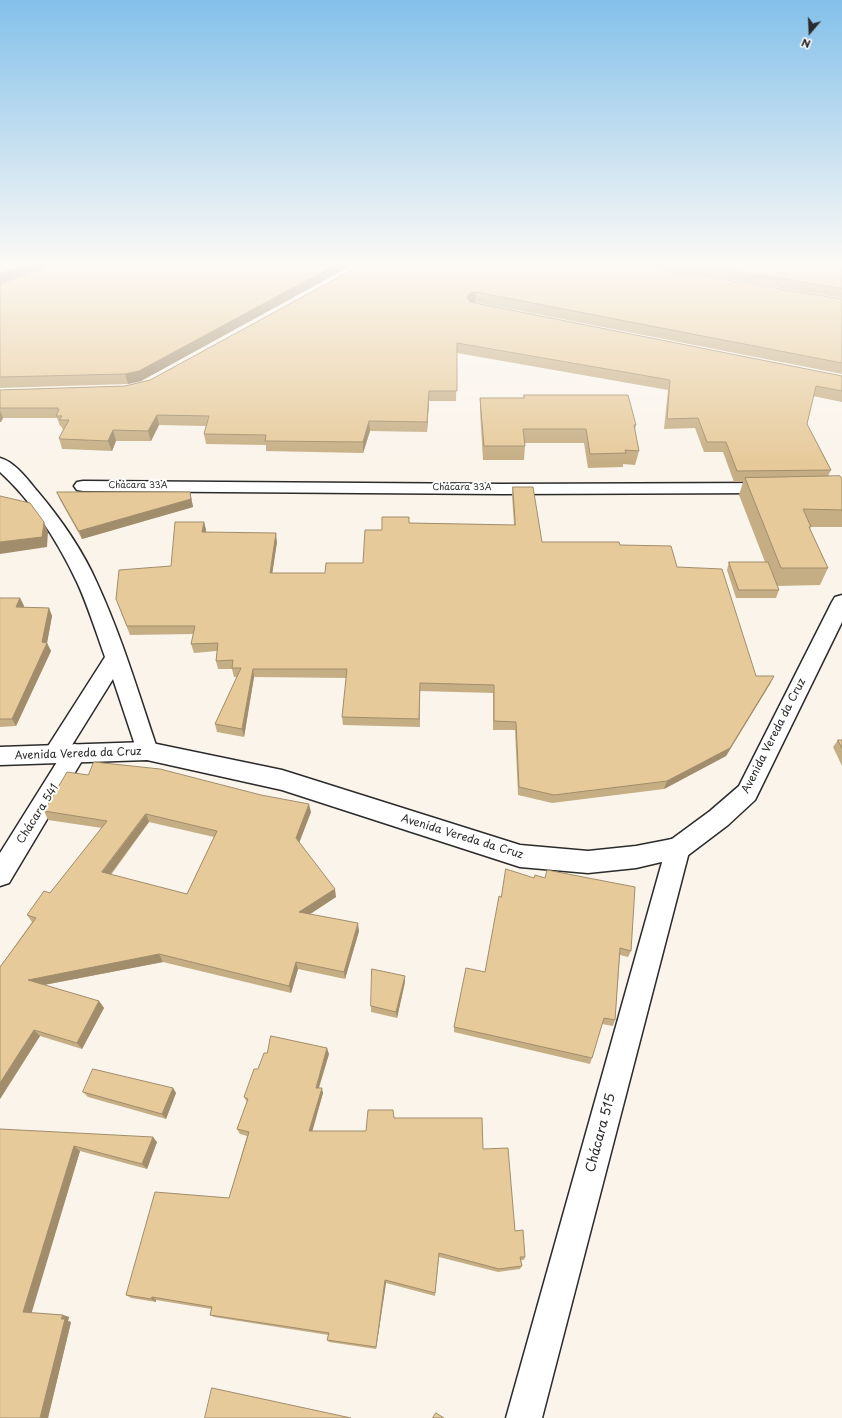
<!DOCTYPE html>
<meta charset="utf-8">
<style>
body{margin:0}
#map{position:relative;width:842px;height:1418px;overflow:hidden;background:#faf4eb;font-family:"Playpen Sans",sans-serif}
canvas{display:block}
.north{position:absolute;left:790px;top:12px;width:40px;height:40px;-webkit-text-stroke:3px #fff;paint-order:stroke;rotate:199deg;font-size:11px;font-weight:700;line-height:16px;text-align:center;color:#2b2b2b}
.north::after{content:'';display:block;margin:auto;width:14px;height:18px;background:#2b2b2b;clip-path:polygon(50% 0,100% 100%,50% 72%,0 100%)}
</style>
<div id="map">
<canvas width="842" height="1418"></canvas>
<div class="north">N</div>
</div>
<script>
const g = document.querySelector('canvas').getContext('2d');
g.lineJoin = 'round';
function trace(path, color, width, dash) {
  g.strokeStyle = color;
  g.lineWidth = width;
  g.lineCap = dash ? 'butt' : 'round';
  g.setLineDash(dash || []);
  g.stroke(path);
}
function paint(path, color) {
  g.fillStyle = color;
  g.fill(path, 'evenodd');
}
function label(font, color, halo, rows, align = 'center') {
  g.font = font + ' "Playpen Sans",sans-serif';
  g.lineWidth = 4;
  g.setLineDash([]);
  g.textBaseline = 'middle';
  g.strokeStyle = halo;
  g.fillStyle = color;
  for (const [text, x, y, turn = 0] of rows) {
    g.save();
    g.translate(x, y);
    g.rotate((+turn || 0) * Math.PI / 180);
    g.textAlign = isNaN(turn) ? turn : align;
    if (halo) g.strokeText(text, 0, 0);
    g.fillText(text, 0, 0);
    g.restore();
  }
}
const minor = new Path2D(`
 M 0,458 C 15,462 28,480 38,492 C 60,518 83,551 97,583 C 122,637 139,695 158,751 L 155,757 L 147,760 L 139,757 L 113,679 L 72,745 L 75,744 L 83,747 L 86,753 L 83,759 L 9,883 L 0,886 L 0,853 L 57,762 L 54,763 L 46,760 L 43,754 L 105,657 C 96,632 88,606 77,582 C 58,542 33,502 0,472 Z
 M 83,481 L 502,484 L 771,483 L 777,484 L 780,488 L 777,492 L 771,493 L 502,494 L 83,491 L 77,490 L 74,486 L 77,482 Z
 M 678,837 L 687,840 L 690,848 L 542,1418 L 506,1418 L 666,848 L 669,840 Z`);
const tertiary = new Path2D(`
 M 842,595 L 842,622 L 755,800 L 728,825 L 687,856 L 636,868 L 588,873 L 520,867 L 282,790 L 147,760 L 0,765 L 0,747 L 147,742 L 282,770 L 520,845 L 588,851 L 636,846 L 672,839 L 710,811 L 739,786 L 832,602 L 835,597 Z`);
trace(minor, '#2b2b2b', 3);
trace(tertiary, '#2b2b2b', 3);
paint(minor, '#fff');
paint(tertiary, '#fff');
paint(new Path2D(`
 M 55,264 L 354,264 L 141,381 L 128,384 L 0,388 L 0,285 Z
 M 363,264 L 842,299 L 842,374 L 475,302 L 472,302 L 842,376 L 842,402 L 813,396 L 807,424 L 831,470 L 828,476 L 842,479 L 842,527 L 810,527 L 810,529 L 828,568 L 820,585 L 777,586 L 779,590 L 776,598 L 736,598 L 727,570 L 729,562 L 765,562 L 739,495 L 743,482 L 734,482 L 723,452 L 704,452 L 695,428 L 664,429 L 668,390 L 457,353 L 456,401 L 429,401 L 427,432 L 370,431 L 363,453 L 266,451 L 266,445 L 206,444 L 204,434 L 206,426 L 159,425 L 151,441 L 116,441 L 112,451 L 65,449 L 62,449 L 59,438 L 63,430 L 61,426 L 60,426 L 57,418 L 3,418 L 1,422 L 0,422 L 0,390 L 125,386 L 150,380 Z
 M 634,264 L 842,264 L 842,298 Z
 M 524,395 L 636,425 L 635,430 L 639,451 L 635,465 L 623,464 L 623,467 L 588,468 L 584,443 L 525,443 L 525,446 L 524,460 L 483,460 L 480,412 L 480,398 L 524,398 Z
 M 513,487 L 542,542 L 620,545 L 677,567 L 756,676 L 770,684 L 726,756 L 664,789 L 552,803 L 518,795 L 515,730 L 493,730 L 493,693 L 420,691 L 420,727 L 343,725 L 342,717 L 346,678 L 254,677 L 244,737 L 217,732 L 215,724 L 237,677 L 234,677 L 232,669 L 218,669 L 216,661 L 217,651 L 194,653 L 191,644 L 194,634 L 130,635 L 119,607 L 171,566 L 204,522 L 206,530 L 206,532 L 277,542 L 272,573 L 325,573 L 363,563 L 382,530 L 409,523 L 514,525 L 512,495 Z
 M 57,492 L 190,492 L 193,507 L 82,539 L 60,500 Z
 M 0,598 L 20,598 L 24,606 L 23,607 L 49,608 L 52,616 L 47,643 L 51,651 L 16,726 L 0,727 Z
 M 838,740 L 842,740 L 842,766 L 833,747 Z
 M 44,811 L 311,812 L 299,842 L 336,897 L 310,914 L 359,931 L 345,979 L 298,969 L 291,993 L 163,962 L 44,985 L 99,1001 L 104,1008 L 82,1049 L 40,1036 L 0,1099 L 0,967 L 32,922 L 27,915 L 50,893 L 102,828 L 48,820 ZM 149,822 L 214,837 L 187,894 L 111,875 Z
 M 535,875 L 631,951 L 628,957 L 620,955 L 615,1020 L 613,1026 L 602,1024 L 592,1058 L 590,1064 L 454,1032 L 454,1027 L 485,972 L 501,897 L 534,878 Z
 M 405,982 L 397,1018 L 371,1012 L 371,1006 Z
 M 267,1053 L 329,1054 L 319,1088 L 323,1093 L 312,1131 L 366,1131 L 394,1118 L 483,1149 L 525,1257 L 524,1260 L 521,1260 L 522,1266 L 520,1269 L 498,1272 L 439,1257 L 435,1296 L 386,1283 L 376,1349 L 329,1342 L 327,1340 L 328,1335 L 214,1317 L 210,1315 L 211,1309 L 156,1300 L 156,1302 L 131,1298 L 126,1295 L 229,1198 L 247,1136 L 240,1134 L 237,1129 L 247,1102 L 244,1097 Z
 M 173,1088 L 176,1093 L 166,1119 L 88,1097 L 83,1092 Z
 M 0,1129 L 157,1142 L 147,1169 L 80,1151 L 31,1313 L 63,1315 L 69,1317 L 68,1321 L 71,1322 L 48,1418 Z`), '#c6ae84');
paint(new Path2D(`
 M 25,264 L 51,264 L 0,284 L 0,274 Z
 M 337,264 L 354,264 L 141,381 L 128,384 L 125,374 Z
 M 476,292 L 475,302 L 470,303 L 467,297 L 470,293 Z
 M 429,391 L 429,401 L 427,432 L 427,422 Z
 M 0,410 L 3,418 L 1,422 L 0,422 Z
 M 157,415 L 159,425 L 151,441 L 148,431 Z
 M 369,421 L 370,431 L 363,453 L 363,442 Z
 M 113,430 L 116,441 L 112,451 L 108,441 Z
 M 190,492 L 193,507 L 82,539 L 79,531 Z
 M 44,522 L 48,532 L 47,547 L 0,554 L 0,542 Z
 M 204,522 L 206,530 L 204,541 L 202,532 Z
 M 276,533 L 277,542 L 271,582 L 270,573 Z
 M 20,598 L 24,606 L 20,614 L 16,607 Z
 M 49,608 L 52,616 L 47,643 L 51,651 L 16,726 L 12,719 L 42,642 Z
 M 253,669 L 254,677 L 244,737 L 242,729 Z
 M 774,676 L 770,684 L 726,756 L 664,789 L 667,781 Z
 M 309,804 L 311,812 L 298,846 L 296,838 Z
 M 146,814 L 149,822 L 106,880 L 102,872 Z
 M 335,889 L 336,897 L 301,920 L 299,912 Z
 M 358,923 L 359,931 L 345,979 L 344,972 Z
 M 159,954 L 163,962 L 33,987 L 28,980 Z
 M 296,962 L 298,969 L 291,993 L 289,986 Z
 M 405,976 L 405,982 L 397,1018 L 396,1012 Z
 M 99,1001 L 104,1008 L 82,1049 L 77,1043 Z
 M 34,1030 L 40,1036 L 0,1099 L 0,1083 Z
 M 327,1048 L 329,1054 L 317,1093 L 316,1088 Z
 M 173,1088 L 176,1093 L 166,1119 L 162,1114 Z
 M 322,1088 L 323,1093 L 311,1136 L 309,1131 Z
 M 153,1137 L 157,1142 L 147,1169 L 142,1164 Z
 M 74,1146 L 80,1151 L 31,1315 L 23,1312 Z
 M 385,1280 L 386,1283 L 376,1349 L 376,1347 Z
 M 152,1297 L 156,1300 L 156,1302 L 151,1299 Z
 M 63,1315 L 69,1317 L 68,1321 L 71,1322 L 48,1418 L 40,1418 Z`), '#a18d6c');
const building = new Path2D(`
 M 0,264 L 25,264 L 0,274 Z
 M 55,264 L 337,264 L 139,371 L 125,374 L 0,377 L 0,285 Z
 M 363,264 L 628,264 L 842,299 L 842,363 L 476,292 L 470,293 L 467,297 L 470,302 L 842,376 L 842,391 L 816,386 L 807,424 L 831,470 L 737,471 L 726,442 L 707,442 L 698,418 L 667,419 L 670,380 L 457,343 L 457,391 L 429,391 L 427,422 L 369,421 L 363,442 L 265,441 L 266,435 L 204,434 L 209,416 L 157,415 L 148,431 L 113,430 L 108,441 L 61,439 L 59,438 L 69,420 L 59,420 L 62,416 L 56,416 L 59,409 L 57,409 L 58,408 L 0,408 L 0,390 L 125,386 L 150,380 Z
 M 692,264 L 842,264 L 842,288 Z
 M 524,395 L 628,395 L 636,425 L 634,425 L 639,451 L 625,450 L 626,453 L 590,454 L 586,429 L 523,429 L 525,446 L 484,446 L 480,398 L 524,398 Z
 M 840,476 L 842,479 L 842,510 L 803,509 L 811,527 L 809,527 L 828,568 L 781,568 L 745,478 Z
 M 513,487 L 533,487 L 542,542 L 619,542 L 620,545 L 671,546 L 677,567 L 722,569 L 756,676 L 774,676 L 730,748 L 667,781 L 554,795 L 519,787 L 516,722 L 494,721 L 494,685 L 420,683 L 419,719 L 342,717 L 347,669 L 253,669 L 242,729 L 215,724 L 241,668 L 232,668 L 233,660 L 216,661 L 218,643 L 191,644 L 195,626 L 127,626 L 116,599 L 119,570 L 171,566 L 175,522 L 204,522 L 202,532 L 276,533 L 270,573 L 325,573 L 326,563 L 363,563 L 365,530 L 382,530 L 382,517 L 409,517 L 409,523 L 515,525 Z
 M 57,492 L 190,492 L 191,499 L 79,531 Z
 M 0,496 L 30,503 L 44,522 L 42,537 L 0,542 Z
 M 729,562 L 768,562 L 779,590 L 739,590 Z
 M 0,598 L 20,598 L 16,607 L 49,608 L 42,642 L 47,643 L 12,719 L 0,719 Z
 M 838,740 L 842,740 L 842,748 Z
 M 94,762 L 160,769 L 261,795 L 309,804 L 296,838 L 335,889 L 299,912 L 358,923 L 344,972 L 296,962 L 289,986 L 159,954 L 28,980 L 99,1001 L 77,1043 L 34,1030 L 0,1083 L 0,967 L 36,918 L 27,915 L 44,891 L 50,893 L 107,821 L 44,811 L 67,772 L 88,775 ZM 146,814 L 217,831 L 187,894 L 102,872 Z
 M 506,869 L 534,878 L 535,875 L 545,878 L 547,870 L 635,887 L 631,951 L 620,948 L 615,1020 L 604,1018 L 592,1058 L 454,1027 L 466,968 L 485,972 L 499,896 L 501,897 Z
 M 372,969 L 405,976 L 396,1012 L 371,1006 Z
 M 271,1036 L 327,1048 L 316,1088 L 322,1088 L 309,1131 L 366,1131 L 368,1110 L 393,1110 L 394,1118 L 482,1118 L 483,1149 L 508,1148 L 515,1231 L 523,1230 L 525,1257 L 520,1257 L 522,1266 L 499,1269 L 439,1253 L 435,1293 L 385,1280 L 376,1347 L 327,1340 L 329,1333 L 210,1315 L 212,1307 L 152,1297 L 151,1299 L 126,1295 L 155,1192 L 229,1198 L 249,1132 L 237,1129 L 248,1099 L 244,1097 L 254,1069 L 258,1069 L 264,1053 L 267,1053 Z
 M 93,1069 L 173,1088 L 162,1114 L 83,1092 Z
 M 0,1129 L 153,1137 L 142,1164 L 74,1146 L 23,1312 L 63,1315 L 61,1319 L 65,1319 L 40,1418 L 0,1418 Z
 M 212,1388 L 351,1418 L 205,1418 Z
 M 436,1413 L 444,1418 L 433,1418 Z`);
paint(building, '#e6ca9a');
trace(building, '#a18d6c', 1);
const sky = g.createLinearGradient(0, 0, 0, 462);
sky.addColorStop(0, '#83c0ea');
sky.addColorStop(0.57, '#fdfaf6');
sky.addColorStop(1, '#fdfaf600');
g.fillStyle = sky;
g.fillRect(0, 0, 842, 462);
label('9px', '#2b2b2b', '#fff', [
 ["Chácara 33A",138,486],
 ["Chácara 33A",462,488]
]);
label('11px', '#2b2b2b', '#fff', [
 ["Avenida Vereda da Cruz",774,736,-63],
 ["Avenida Vereda da Cruz",78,754,-2],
 ["Chácara 541",38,814,-58],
 ["Avenida Vereda da Cruz",462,837,17]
]);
label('13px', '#2b2b2b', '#fff', [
 ["Chácara 515",601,1133,-75]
]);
</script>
